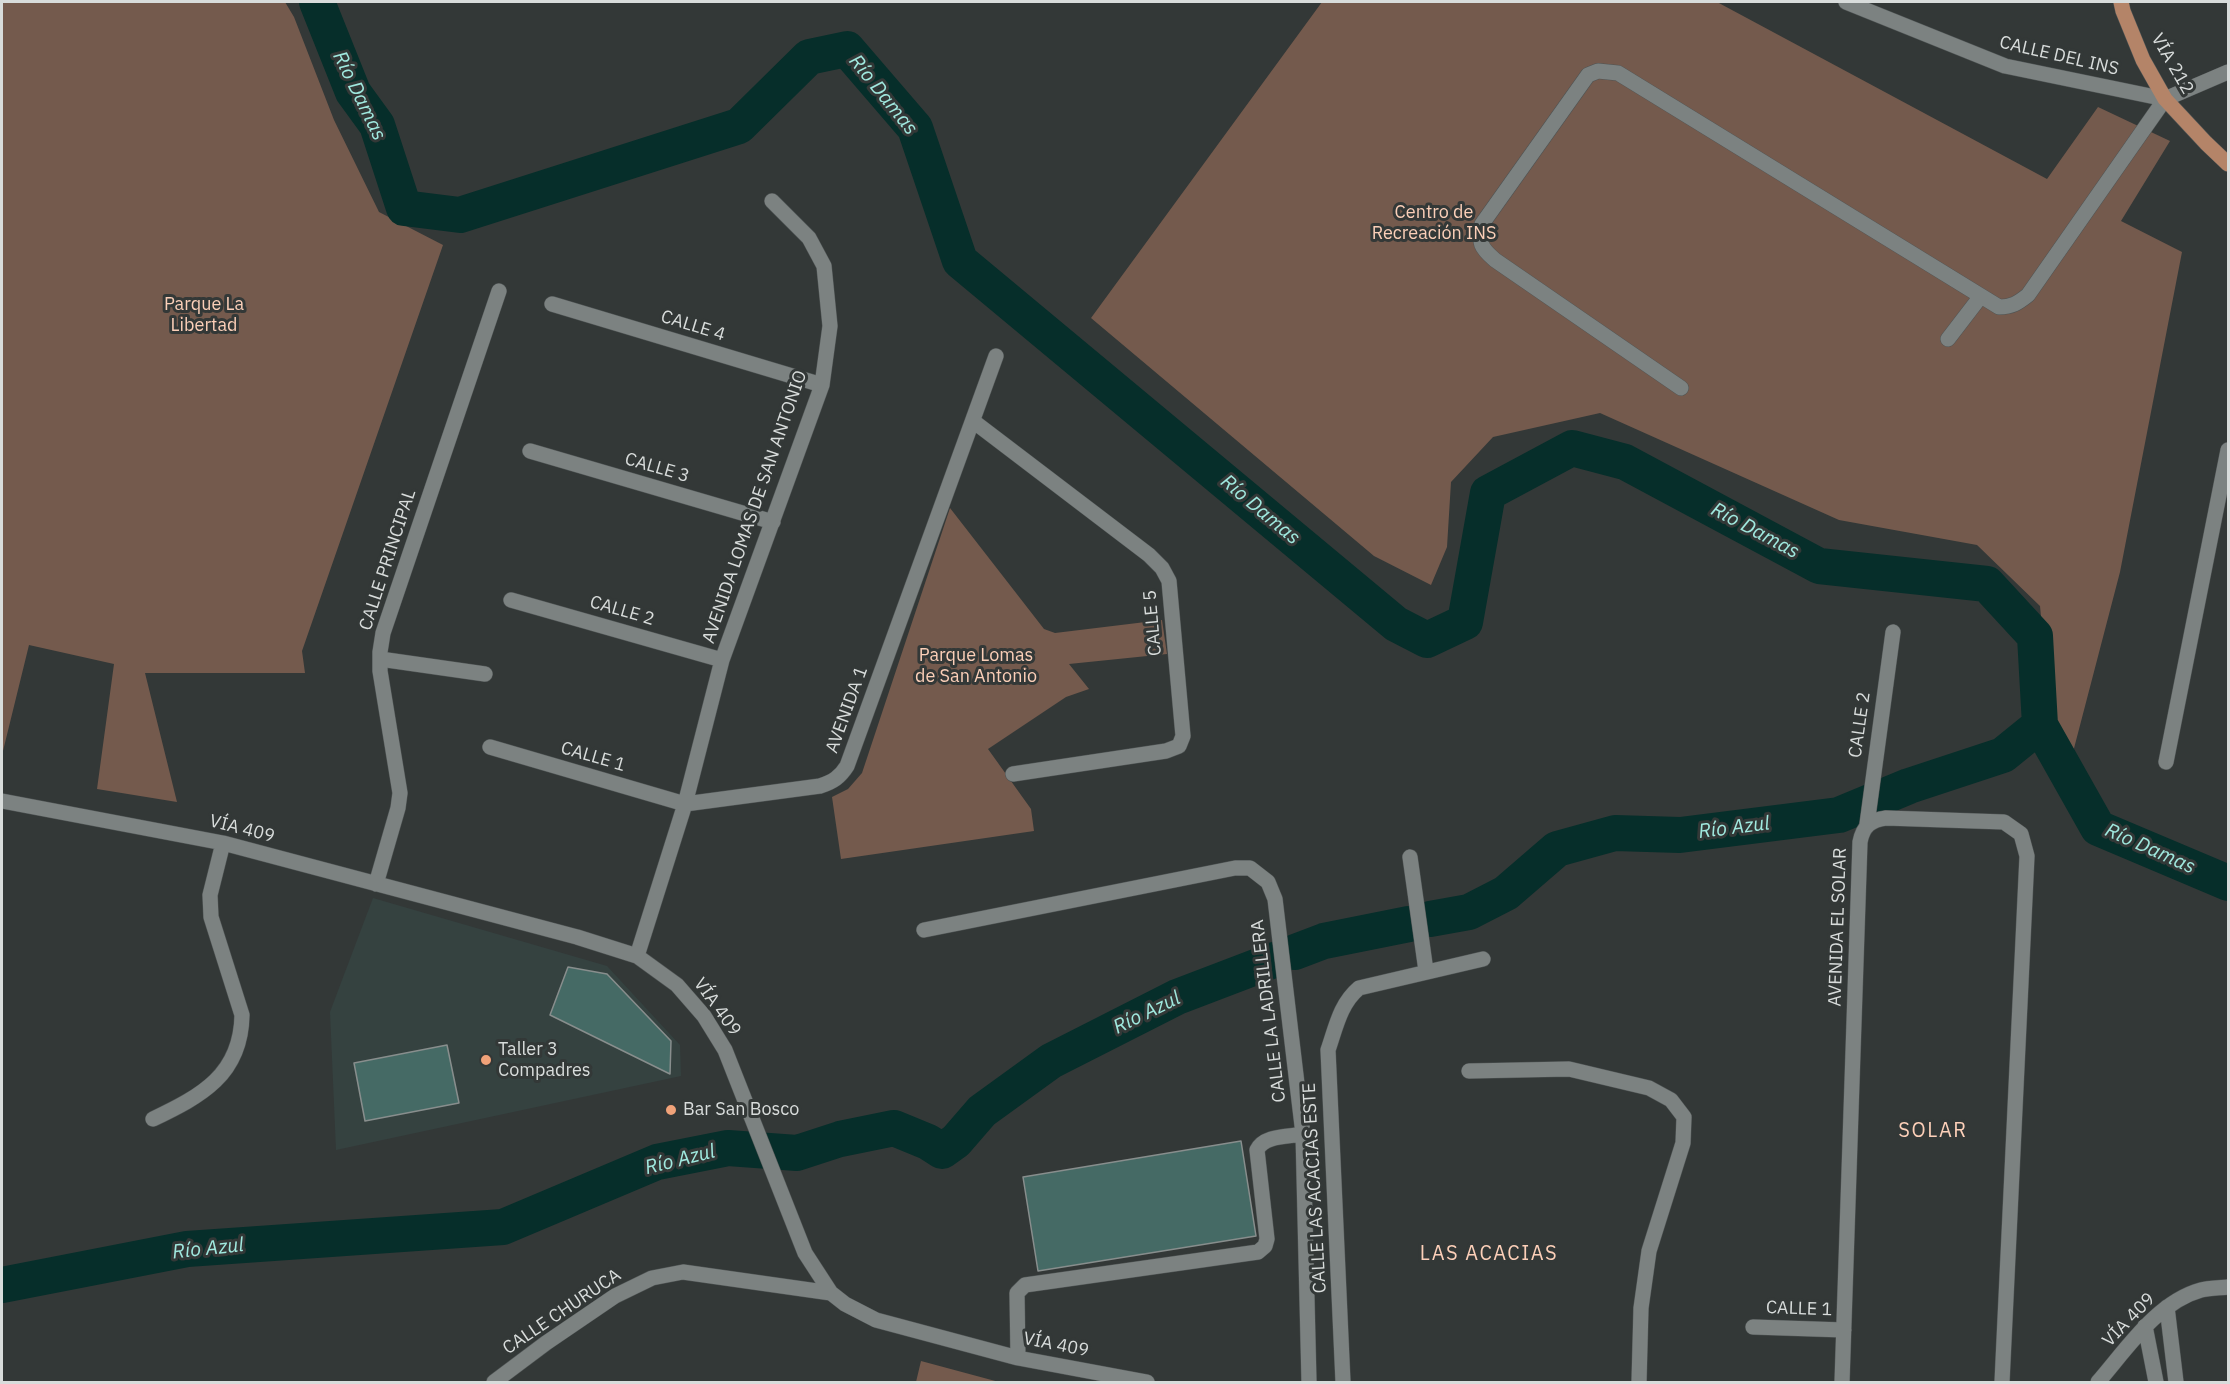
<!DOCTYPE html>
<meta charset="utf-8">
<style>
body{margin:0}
#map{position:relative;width:2230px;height:1384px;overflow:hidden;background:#333837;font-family:"IBM Plex Sans",sans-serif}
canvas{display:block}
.frame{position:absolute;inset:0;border:3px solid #d8dcdb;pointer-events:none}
</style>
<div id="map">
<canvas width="2230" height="1384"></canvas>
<div class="frame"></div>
</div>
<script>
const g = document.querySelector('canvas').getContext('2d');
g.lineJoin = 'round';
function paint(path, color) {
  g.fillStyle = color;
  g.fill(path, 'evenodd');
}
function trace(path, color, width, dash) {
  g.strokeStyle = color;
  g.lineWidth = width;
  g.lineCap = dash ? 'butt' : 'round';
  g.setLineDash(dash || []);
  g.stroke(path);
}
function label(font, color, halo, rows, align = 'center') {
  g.font = font + ' "IBM Plex Sans",sans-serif';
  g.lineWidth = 6;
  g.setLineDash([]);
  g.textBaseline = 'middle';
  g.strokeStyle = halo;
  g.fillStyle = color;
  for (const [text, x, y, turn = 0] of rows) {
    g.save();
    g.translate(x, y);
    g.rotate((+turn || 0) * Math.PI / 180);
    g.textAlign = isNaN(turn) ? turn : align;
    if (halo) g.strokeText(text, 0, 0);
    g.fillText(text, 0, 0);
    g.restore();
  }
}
paint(new Path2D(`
 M 373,898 L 607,966 L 680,1045 L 681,1076 L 336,1150 L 330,1012 Z`), '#354240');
paint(new Path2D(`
 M 2,2 L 285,2 L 294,17 L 334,120 L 379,212 L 443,245 L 302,651 L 305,673 L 145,673 L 177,802 L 97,789 L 114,664 L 29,645 L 2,755 Z
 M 1322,2 L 1717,2 L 2047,179 L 2098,107 L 2170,141 L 2121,221 L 2182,252 L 2120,572 L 2072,756 L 2051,722 L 2040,606 L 1977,545 L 1839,520 L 1600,413 L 1493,437 L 1451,482 L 1447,547 L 1431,585 L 1374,556 L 1091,318 Z
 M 950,508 L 1044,629 L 1055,633 L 1162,620 L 1167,654 L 1069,664 L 1089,689 L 1066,697 L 988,749 L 1031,809 L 1034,831 L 841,859 L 832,797 L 848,789 L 862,773 Z
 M 921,1361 L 999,1382 L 916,1382 Z`), '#745a4d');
trace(new Path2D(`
 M 317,2 L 353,92 L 377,125 L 404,208 L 460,215 L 739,126 L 809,57 L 847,49 L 915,128 L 960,261 L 1396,624 L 1427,640 L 1465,622 L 1488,493 L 1572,448 L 1625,462 L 1819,566 L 1987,584 L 2035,636 L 2040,725 L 2098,828 L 2228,883
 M 1430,919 L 1469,912 L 1506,893 L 1557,849 L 1615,833 L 1680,835 L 1839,815 L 1909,786 L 2003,755 L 2040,725
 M 1295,952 L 1324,941 L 1409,924
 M 2,1285 L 187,1249 L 503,1227 L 657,1162 L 728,1148 L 797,1153 L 840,1139 L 894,1128 L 928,1142 L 942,1151 L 956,1141 L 982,1111 L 1051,1061 L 1177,997 L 1274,960`), '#062e2a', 36);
const building = new Path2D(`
 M 568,967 L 607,974 L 671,1041 L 670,1074 L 550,1015 Z
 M 447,1045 L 459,1103 L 365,1121 L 354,1063 Z
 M 1241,1141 L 1256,1236 L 1038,1271 L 1023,1177 Z`);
paint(building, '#456a65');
trace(building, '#888e8d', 1.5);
const minor = new Path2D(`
 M 1846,2 L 2005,66 L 2165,99
 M 552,304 L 822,385
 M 1948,339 L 1981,296
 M 1681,388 L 1495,260 C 1480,247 1479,244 1482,224 L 1588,75 L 1598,71 L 1618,73 L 1999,307 C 2012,307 2018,303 2028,295 L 2165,99 L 2228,72
 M 973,421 L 1149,555 L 1162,568 L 1169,581 L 1183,736 L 1179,746 L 1166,751 L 1013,774
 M 530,451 L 773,522
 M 511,600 L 722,660
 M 380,659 L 485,674
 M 490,747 L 685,804 L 722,660 L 822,385 L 830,326 L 824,266 L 809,238 L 772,201
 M 2166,762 L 2228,450
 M 2,801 L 223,843 L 577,937 L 637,956 L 677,985 L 704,1016 L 725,1050 L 805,1253 L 831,1293 L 845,1304 L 876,1320 L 1018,1358 L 1147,1382
 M 1867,824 L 1893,632
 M 1410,857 L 1426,971
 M 376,884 L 398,808 L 400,793 L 380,671 L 380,652 L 383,633 L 499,291
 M 924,930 L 1235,868 L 1250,868 L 1268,882 L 1275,899 L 1303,1134 L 1309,1382
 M 637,956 L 685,804 L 820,786 C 833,782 840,777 847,766 L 996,356
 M 1469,1071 L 1569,1069 L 1649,1088 L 1671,1100 L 1684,1117 L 1683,1143 L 1649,1251 L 1641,1308 L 1639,1382
 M 153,1119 C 201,1096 241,1075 242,1015 L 211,917 L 210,895 L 223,843
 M 2167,1307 L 2176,1382
 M 2145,1326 L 2156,1382
 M 1753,1327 L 1844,1330
 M 1018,1358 L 1017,1293 L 1025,1285 L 1258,1252 L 1265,1246 L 1267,1239 L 1257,1150 C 1264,1135 1288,1137 1303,1134
 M 494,1382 L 546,1343 L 615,1296 L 652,1278 L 683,1272 L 831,1293
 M 1343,1382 L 1328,1050 C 1336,1027 1340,1004 1359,988 L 1483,959
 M 1842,1382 L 1860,842 C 1863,826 1871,820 1886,818 L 2004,822 L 2021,834 L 2027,856 L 2002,1382
 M 2098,1382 C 2126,1350 2157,1302 2201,1290 C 2209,1288 2220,1288 2228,1287`);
const major = new Path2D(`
 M 2121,2 L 2123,11 L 2143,60 L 2165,99 L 2206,143 L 2228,164`);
trace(minor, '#4f5454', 16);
trace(major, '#4f5454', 16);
trace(minor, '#7c8281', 15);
trace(major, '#b48468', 15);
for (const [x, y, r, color] of [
 [486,1060,6,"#f0a279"],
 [671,1110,6,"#f0a279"]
]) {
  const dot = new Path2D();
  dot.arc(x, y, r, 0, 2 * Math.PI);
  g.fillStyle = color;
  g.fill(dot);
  trace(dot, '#333837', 2);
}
label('18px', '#d8dcdb', '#333837', [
 ["CALLE DEL INS",2059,56,13],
 ["VÍA 212",2172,64,60],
 ["CALLE 4",693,326,17],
 ["CALLE 3",657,468,16],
 ["AVENIDA LOMAS DE SAN ANTONIO",755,507,-71],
 ["CALLE PRINCIPAL",388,560,-72],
 ["CALLE 2",622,611,16],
 ["CALLE 5",1153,623,-95],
 ["AVENIDA 1",847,710,-70],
 ["CALLE 2",1860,725,-82],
 ["CALLE 1",593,757,16],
 ["VÍA 409",242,829,14],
 ["AVENIDA EL SOLAR",1838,927,-88],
 ["VÍA 409",717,1007,54],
 ["CALLE LA LADRILLERA",1269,1011,-97],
 ["CALLE LAS ACACIAS ESTE",1315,1188,-93],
 ["CALLE 1",1799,1309,2],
 ["CALLE CHURUCA",562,1312,-34],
 ["VÍA 409",2129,1320,-46],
 ["VÍA 409",1056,1345,11]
]);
label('18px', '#fbcfb8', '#333837', [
 ["Centro de",1434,213],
 ["Recreación INS",1434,234],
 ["Parque La",204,305],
 ["Libertad",204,326],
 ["Parque Lomas",976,656],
 ["de San Antonio",976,677]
]);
label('18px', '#d8dcdb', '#333837', [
 ["Taller 3",498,1050],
 ["Compadres",498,1071],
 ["Bar San Bosco",683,1110]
], 'left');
label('italic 20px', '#a0e9df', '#333837', [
 ["Río Damas",883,95,51],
 ["Río Damas",359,96,64],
 ["Río Damas",1260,510,40],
 ["Río Damas",1755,531,28],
 ["Río Azul",1734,828,-7],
 ["Río Damas",2150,849,24],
 ["Río Azul",1147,1013,-26],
 ["Río Azul",680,1160,-14],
 ["Río Azul",208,1249,-6]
]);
g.letterSpacing = '1.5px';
label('20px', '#fdd0b9', '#333837', [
 ["SOLAR",1933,1131],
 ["LAS ACACIAS",1489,1254]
]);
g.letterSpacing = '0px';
</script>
